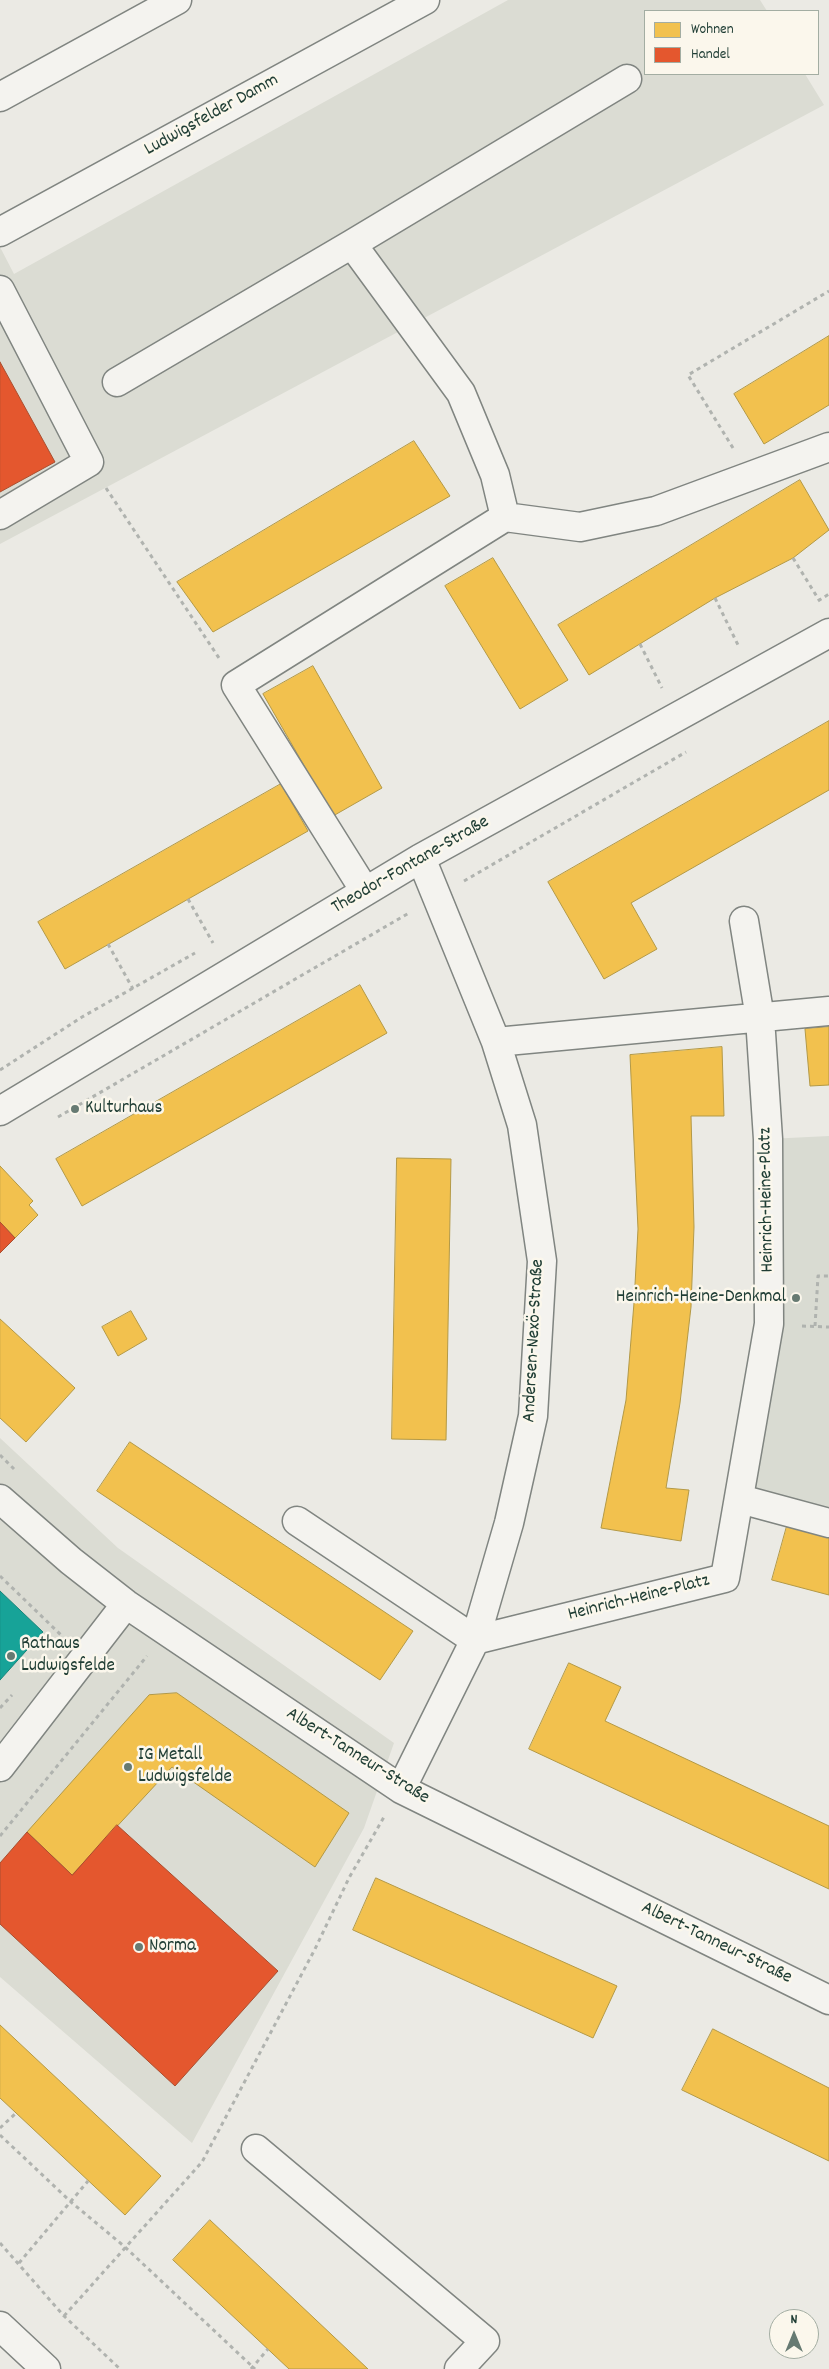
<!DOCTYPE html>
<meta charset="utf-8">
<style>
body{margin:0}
#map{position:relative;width:829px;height:2369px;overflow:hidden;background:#ebeae4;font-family:Dekko,sans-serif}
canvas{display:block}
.legend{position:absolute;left:644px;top:10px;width:175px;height:65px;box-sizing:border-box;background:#fbf7ec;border:1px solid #a3ada2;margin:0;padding:6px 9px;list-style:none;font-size:15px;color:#1f3d34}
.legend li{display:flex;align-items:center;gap:10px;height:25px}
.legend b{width:25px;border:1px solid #a3ada2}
.north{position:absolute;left:769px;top:2309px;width:50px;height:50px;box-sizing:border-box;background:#fbf7ec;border:1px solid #a3ada2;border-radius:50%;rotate:0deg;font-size:14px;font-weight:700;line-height:20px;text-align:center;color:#1f3d34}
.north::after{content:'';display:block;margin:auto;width:18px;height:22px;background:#667a72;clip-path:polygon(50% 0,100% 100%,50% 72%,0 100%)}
</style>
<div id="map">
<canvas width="829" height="2369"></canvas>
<ul class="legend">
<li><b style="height:14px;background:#f2c14e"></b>Wohnen</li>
<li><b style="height:14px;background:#e4572e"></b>Handel</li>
</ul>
<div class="north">N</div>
</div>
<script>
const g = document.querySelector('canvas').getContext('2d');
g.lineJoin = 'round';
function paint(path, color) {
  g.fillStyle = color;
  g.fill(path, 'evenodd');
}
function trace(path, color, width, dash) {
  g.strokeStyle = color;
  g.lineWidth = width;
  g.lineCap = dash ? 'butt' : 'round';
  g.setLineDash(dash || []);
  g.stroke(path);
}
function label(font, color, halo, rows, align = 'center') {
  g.font = font + ' Dekko,sans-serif';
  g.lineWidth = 5;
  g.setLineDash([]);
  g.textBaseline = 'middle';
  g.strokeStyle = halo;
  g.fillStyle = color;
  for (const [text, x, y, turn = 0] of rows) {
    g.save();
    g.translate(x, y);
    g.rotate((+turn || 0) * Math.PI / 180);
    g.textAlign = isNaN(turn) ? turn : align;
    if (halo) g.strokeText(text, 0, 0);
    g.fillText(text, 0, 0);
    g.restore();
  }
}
paint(new Path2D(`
 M 508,0 L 760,0 L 767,11 L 645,11 L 645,74 L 805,74 L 824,105 L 0,544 L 0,247 L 14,274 Z
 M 0,1438 L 118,1548 L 394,1743 L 364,1828 L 192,2143 L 0,1977 Z`), '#dbdcd3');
paint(new Path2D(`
 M 829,1136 L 829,1523 L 740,1499 L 769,1324 L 768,1139 Z`), '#d9dbd2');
const homes = new Path2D(`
 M 829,336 L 829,405 L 764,444 L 734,394 Z
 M 414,441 L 450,496 L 213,632 L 177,582 Z
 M 800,480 L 829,530 L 793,558 L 715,598 L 589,675 L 558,625 Z
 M 493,558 L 568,680 L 520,709 L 445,586 Z
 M 313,666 L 382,788 L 333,816 L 263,694 Z
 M 829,721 L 829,790 L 631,903 L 657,949 L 604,979 L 548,882 Z
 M 281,784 L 308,831 L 65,969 L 38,922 Z
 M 360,985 L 387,1033 L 82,1206 L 56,1159 Z
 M 829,1027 L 829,1085 L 810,1086 L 805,1029 Z
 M 722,1047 L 724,1116 L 691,1116 L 694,1227 L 691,1307 L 680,1403 L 666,1488 L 689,1490 L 681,1541 L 601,1528 L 626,1400 L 634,1303 L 638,1229 L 630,1055 Z
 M 397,1158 L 451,1159 L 446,1440 L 392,1439 Z
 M 0,1166 L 33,1201 L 29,1205 L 38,1215 L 15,1238 L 0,1222 Z
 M 131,1311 L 147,1339 L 118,1356 L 102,1327 Z
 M 0,1319 L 75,1388 L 26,1442 L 0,1418 Z
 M 130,1442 L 413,1631 L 380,1680 L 97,1491 Z
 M 787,1526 L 829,1537 L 829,1595 L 772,1580 Z
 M 569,1663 L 621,1687 L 605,1721 L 829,1826 L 829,1889 L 529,1749 Z
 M 177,1693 L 349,1813 L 315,1867 L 172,1767 L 72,1875 L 27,1832 L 149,1695 Z
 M 376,1878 L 617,1986 L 593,2038 L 353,1930 Z
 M 0,2025 L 161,2176 L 125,2215 L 0,2098 Z
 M 713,2029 L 829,2088 L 829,2161 L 682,2090 Z
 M 210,2220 L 368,2369 L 289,2369 L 173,2260 Z`);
paint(homes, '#f2c14e');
trace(homes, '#b39946', 1);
const shops = new Path2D(`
 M 0,362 L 55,462 L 0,492 Z
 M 0,1222 L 15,1238 L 0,1253 Z
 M 117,1825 L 278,1971 L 175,2086 L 0,1924 L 0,1863 L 27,1832 L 72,1875 Z`);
paint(shops, '#e4572e');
trace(shops, '#a94f30', 1);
const public = new Path2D(`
 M 0,1591 L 43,1632 L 0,1680 Z`);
paint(public, '#17a398');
trace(public, '#19847a', 1);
const minor = new Path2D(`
 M 0,232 L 425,0
 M 352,244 L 461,393 L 495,475 L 505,517
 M 0,290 L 89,462 L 0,515
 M 117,382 L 352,244 L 627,79
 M 365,891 L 236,685 L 505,517 L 580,527 L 656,511 L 829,447
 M 496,1042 L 829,1011
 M 0,1111 L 421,858 L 829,633
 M 0,1499 L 71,1561 L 126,1604 L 401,1789 L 829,2000
 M 740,1499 L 829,1523
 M 297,1521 L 475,1640 L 725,1578 L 769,1324 L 768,1139 L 760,1018 L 744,921
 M 0,1767 L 126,1604
 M 401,1789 L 475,1640 L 509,1523 L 533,1416 L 542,1261 L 522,1125 L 496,1042 L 421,858
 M 256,2149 L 485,2341 L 459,2369`);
const major = new Path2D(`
 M 0,2326 L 46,2369`);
const highway = new Path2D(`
 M 0,97 L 177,0`);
trace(minor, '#808581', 31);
trace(major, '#808581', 31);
trace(highway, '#808581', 31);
trace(new Path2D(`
 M 733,448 L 688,375 L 829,291
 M 106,488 L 219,658
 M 793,558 L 819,600
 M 715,598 L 738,645
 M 818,601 L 829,594
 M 640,644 L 662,688
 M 464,881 L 686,752
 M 188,899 L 213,943
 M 108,944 L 133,989
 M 0,1070 L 82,1017 L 195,953
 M 58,1117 L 409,913
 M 802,1326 L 829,1327
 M 815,1326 L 818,1276 L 829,1276
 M 0,1455 L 14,1469
 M 0,1576 L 61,1635
 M 0,1708 L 12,1695
 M 0,1836 L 147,1656
 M 0,2128 L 16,2113
 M 0,2135 L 71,2202 L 125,2247 L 255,2369
 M 0,2243 L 64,2316 L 120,2369
 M 19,2263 L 88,2181
 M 64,2316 L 202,2162 L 315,1949 L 349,1878 L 384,1817
 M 251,2369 L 268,2349`), '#b0b3af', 3, [4, 4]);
trace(minor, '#f4f3ef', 28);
trace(major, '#f4f3ef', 28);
trace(highway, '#f4f3ef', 28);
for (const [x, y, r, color] of [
 [75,1109,5,"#667a72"],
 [796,1298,5,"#667a72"],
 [11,1656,5,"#667a72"],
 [128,1767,5,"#667a72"],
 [139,1947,5,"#667a72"]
]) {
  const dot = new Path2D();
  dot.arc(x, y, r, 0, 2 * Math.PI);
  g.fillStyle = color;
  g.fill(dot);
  trace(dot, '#fbf7ec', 2);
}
label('19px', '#1f3d34', '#fbf7ec', [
 ["Ludwigsfelder Damm",212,116,-29],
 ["Theodor-Fontane-Straße",411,866,-30],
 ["Heinrich-Heine-Platz",768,1200,-91],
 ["Andersen-Nexö-Straße",535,1341,-87],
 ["Heinrich-Heine-Platz",639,1599,-14],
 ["Albert-Tanneur-Straße",357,1757,32],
 ["Albert-Tanneur-Straße",716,1944,26]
]);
label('19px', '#1f3d34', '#fbf7ec', [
 ["Kulturhaus",85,1109],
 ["Heinrich-Heine-Denkmal",786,1298,"right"],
 ["Rathaus",21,1645],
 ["Ludwigsfelde",21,1667],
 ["IG Metall",138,1756],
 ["Ludwigsfelde",138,1778],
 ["Norma",149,1947]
], 'left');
</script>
